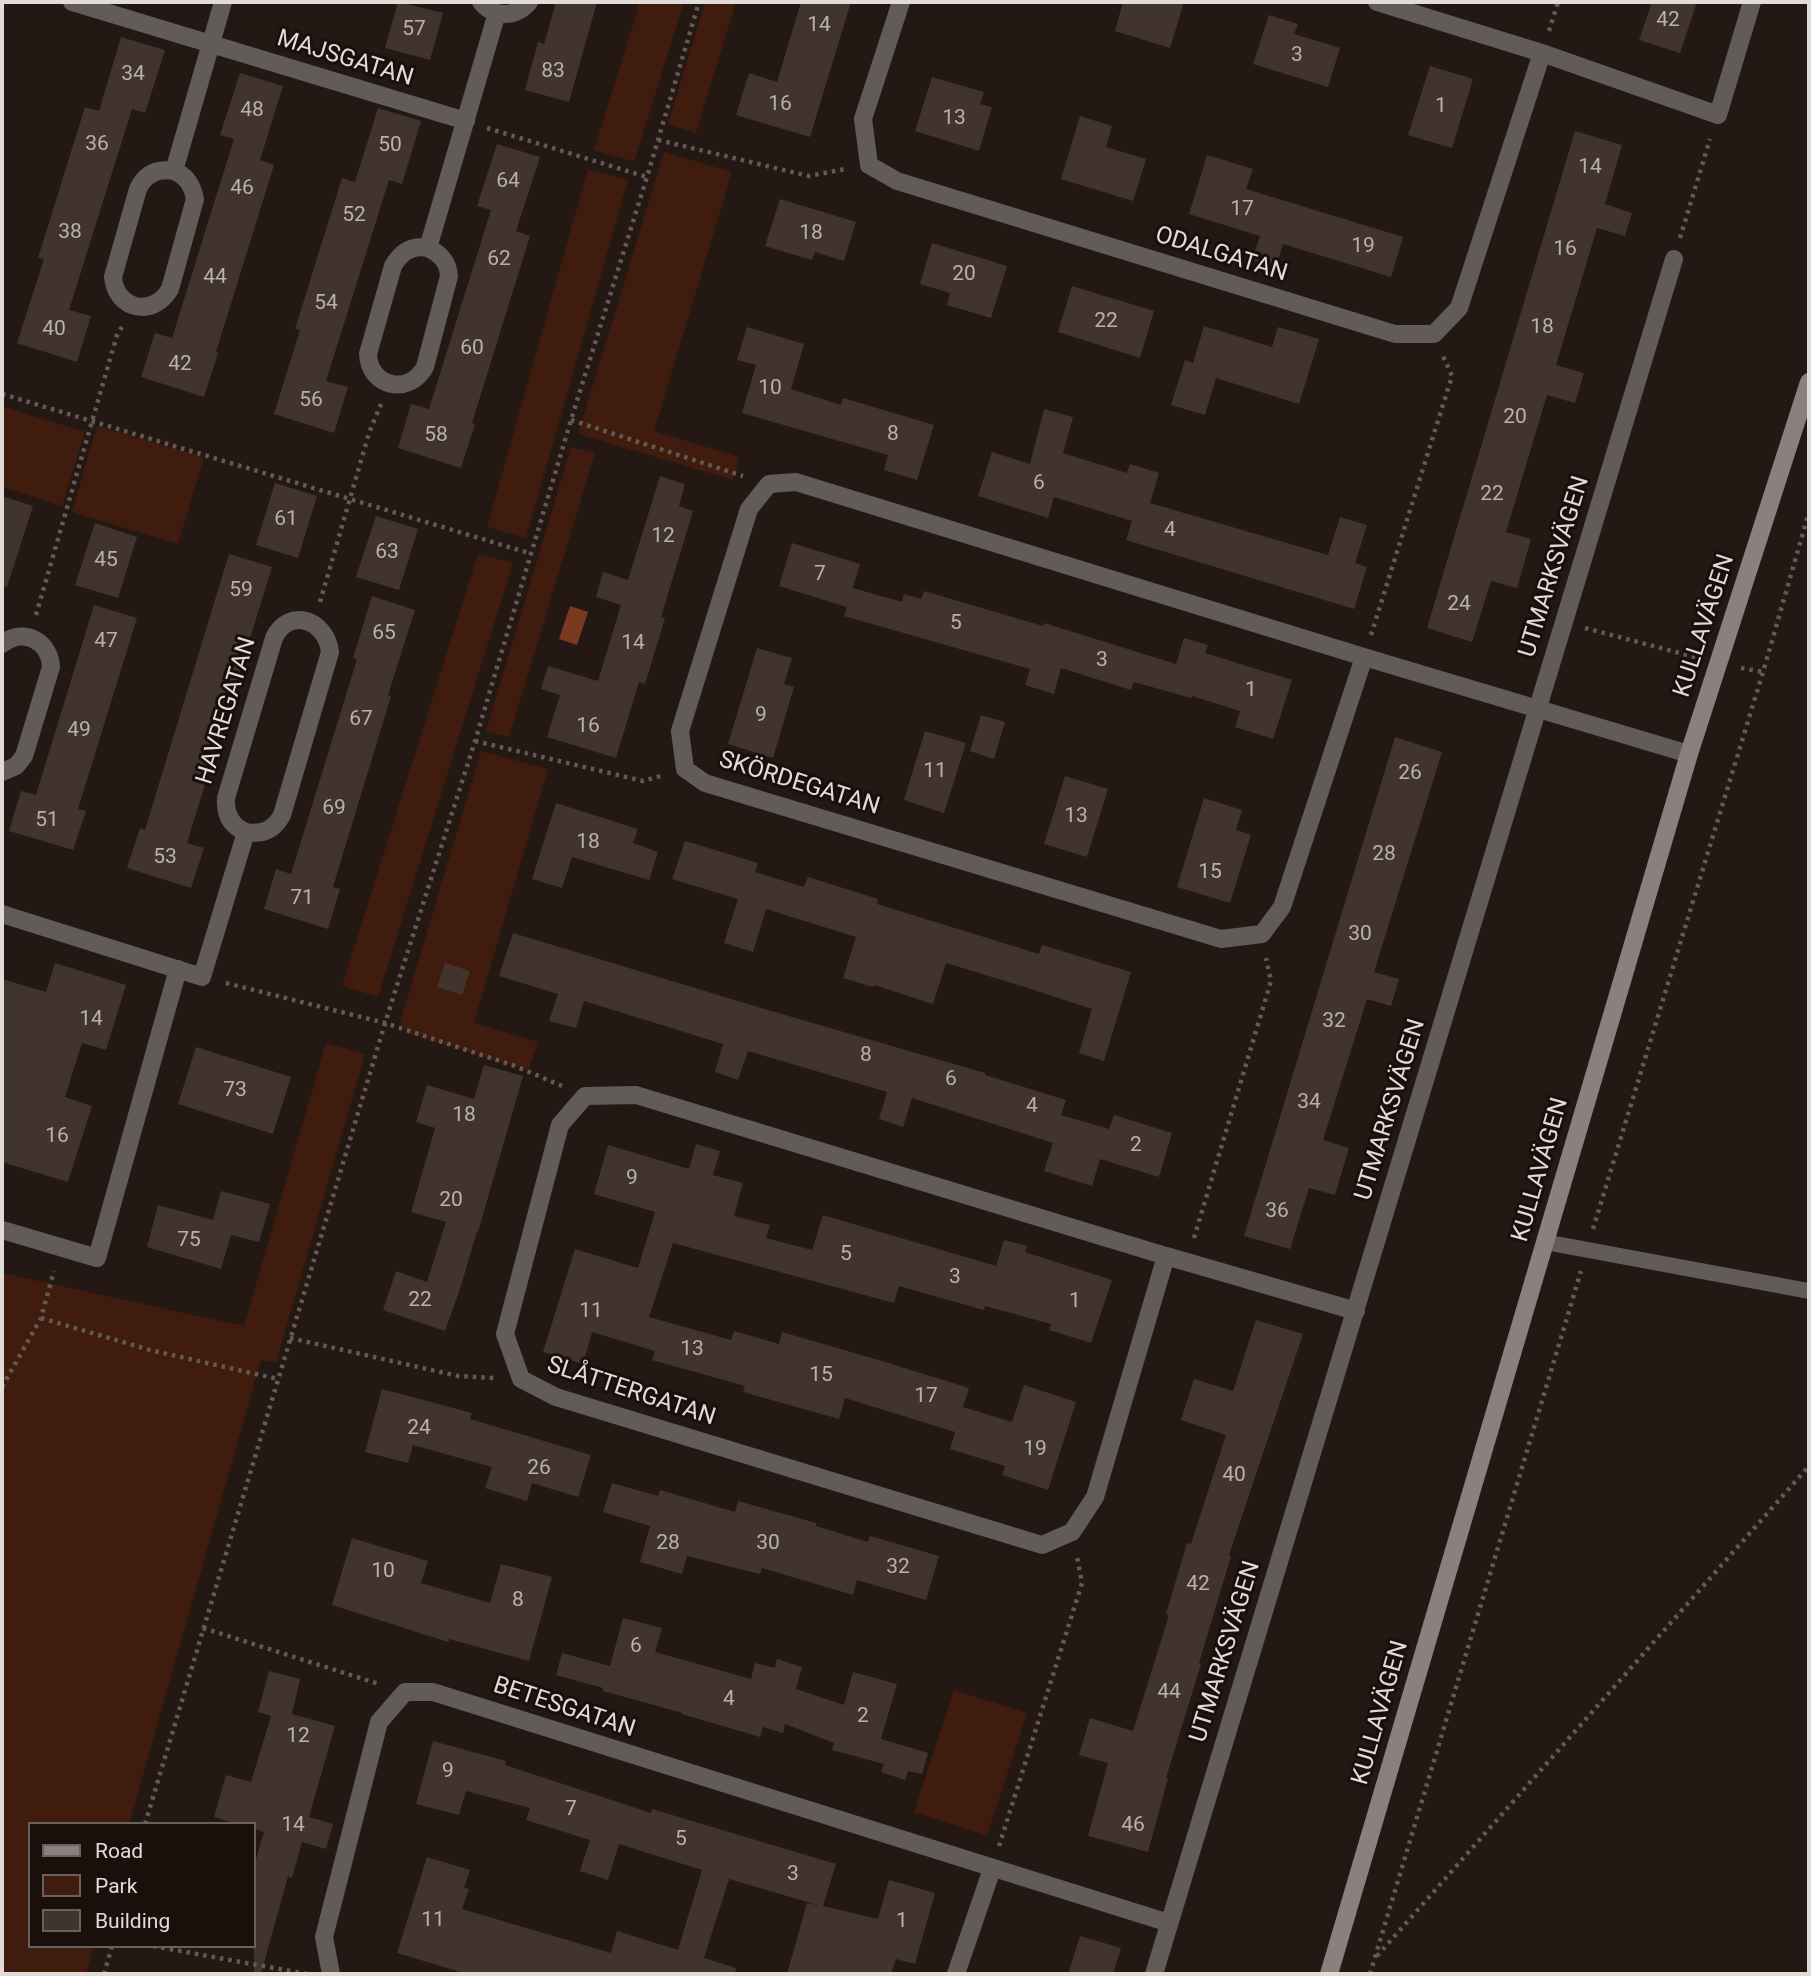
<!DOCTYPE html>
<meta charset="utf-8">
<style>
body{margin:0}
#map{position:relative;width:1811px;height:1976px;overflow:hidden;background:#241814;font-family:Roboto,sans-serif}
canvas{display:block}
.frame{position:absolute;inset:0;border:4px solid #e3dbd8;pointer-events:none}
.legend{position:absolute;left:28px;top:1822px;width:228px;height:126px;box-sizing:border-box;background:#1a0f0b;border:2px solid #6a615d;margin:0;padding:9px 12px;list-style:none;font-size:21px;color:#e3dbd8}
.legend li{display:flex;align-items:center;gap:14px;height:35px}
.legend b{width:35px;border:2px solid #6a615d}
</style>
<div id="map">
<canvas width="1811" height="1976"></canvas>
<div class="frame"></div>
<ul class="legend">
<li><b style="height:9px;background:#8b807d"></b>Road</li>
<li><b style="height:19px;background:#401c0e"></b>Park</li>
<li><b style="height:19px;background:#41342f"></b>Building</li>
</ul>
</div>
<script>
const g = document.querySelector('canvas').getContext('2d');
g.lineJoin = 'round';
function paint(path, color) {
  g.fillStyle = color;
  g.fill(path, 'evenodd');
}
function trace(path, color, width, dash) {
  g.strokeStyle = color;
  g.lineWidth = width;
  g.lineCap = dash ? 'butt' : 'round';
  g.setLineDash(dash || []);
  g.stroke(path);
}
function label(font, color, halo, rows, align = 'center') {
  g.font = font + ' Roboto,sans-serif';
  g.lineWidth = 6;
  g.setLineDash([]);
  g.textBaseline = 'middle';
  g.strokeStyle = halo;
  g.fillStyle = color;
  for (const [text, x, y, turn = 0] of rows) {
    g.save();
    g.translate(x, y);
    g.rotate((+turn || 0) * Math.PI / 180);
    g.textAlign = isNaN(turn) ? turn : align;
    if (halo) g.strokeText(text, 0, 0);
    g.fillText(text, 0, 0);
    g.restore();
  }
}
paint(new Path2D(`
 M 640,2 L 684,2 L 634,162 L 594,150 Z
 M 705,2 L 736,2 L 696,133 L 668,124 Z
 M 664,152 L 732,172 L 654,431 L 739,457 L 733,480 L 578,434 Z
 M 588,169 L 628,180 L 526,538 L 487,527 Z
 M 2,406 L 85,432 L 62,506 L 2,487 Z
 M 97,426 L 204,457 L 178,544 L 72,512 Z
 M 571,447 L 595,453 L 509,737 L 486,731 Z
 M 478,554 L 513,563 L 378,997 L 342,986 Z
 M 481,751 L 548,769 L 474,1023 L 538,1042 L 528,1070 L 411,1034 L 400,1023 Z
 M 326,1043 L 365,1054 L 276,1363 L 261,1360 L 129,1824 L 30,1824 L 30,1946 L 94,1946 L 86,1974 L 2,1974 L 2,1273 L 244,1326 Z
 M 954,1690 L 1027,1713 L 987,1836 L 914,1812 Z`), '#401c0e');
paint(new Path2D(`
 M 570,606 L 588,612 L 577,645 L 559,639 Z`), '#7a3a21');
paint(new Path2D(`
 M 398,2 L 443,13 L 430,60 L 385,48 Z
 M 556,2 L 597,2 L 569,102 L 525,90 L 538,42 L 544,44 Z
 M 801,2 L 851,2 L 810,137 L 736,115 L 749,73 L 777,82 Z
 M 1123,2 L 1184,2 L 1170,48 L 1115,31 Z
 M 1652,2 L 1697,2 L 1680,53 L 1639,40 Z
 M 1269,15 L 1298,24 L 1294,34 L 1340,48 L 1328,87 L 1253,64 Z
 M 121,37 L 165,50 L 145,113 L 132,109 L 69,310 L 91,316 L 77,362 L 17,343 L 44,259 L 38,258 L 85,107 L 99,111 Z
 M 1430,66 L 1473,79 L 1452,148 L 1408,135 Z
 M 240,73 L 283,86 L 260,160 L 274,165 L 216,352 L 218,353 L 204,397 L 141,377 L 155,333 L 172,338 L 234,139 L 220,135 Z
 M 932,77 L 984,92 L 980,104 L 992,107 L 979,151 L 915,131 Z
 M 378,108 L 421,121 L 402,184 L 389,180 L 326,381 L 348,387 L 334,433 L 274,414 L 300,330 L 295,329 L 342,178 L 355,182 Z
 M 1080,116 L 1112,126 L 1106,147 L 1146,159 L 1133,201 L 1061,179 Z
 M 1575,131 L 1622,145 L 1605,204 L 1632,213 L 1625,236 L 1597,228 L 1556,365 L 1584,373 L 1575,403 L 1547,395 L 1506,532 L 1531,539 L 1517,588 L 1491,581 L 1472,642 L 1427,628 Z
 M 497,144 L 540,157 L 516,231 L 530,236 L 472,423 L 475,424 L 461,468 L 398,448 L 411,404 L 429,409 L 491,210 L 477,206 Z
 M 1207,155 L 1253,169 L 1246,189 L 1403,237 L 1391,277 L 1283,244 L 1276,267 L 1252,260 L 1260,236 L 1189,214 Z
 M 780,199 L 856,222 L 844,261 L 815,252 L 812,260 L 765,246 Z
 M 932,243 L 1007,266 L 991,318 L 947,305 L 950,293 L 920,284 Z
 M 1072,286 L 1154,311 L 1140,358 L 1058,332 Z
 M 1204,326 L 1272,347 L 1278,327 L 1319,339 L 1299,404 L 1216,378 L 1205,415 L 1171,405 L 1185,360 L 1193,363 Z
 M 747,327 L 804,344 L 791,389 L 841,405 L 843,398 L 934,425 L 917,480 L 884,470 L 888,455 L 742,413 L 756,365 L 737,360 Z
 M 1044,409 L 1073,417 L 1063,453 L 1127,473 L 1130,464 L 1159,473 L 1150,503 L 1328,555 L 1340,517 L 1367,525 L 1355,563 L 1367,567 L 1354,609 L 1126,540 L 1132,521 L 1054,497 L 1048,518 L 978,496 L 992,452 L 1030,464 Z
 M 660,476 L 685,484 L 679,506 L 693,511 L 661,617 L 665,618 L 645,684 L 639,682 L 616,758 L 547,737 L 560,695 L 541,689 L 548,666 L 598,681 L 621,605 L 596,597 L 603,572 L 628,580 Z
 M 275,483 L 317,496 L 298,558 L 256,545 Z
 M 2,496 L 33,506 L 7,587 L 2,586 Z
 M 376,516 L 418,529 L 399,590 L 356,577 Z
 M 95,523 L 137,537 L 118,598 L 75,585 Z
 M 792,543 L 860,564 L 847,607 L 779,586 Z
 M 229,554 L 272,567 L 187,843 L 204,848 L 191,888 L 127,868 L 140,828 L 145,830 Z
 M 853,588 L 902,602 L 904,594 L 921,599 L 924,591 L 1043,626 L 1044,623 L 1176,664 L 1184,638 L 1208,645 L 1205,653 L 1292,680 L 1273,739 L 1235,727 L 1240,711 L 1192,696 L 1191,698 L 1134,682 L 1131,690 L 1061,668 L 1054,694 L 1025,685 L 1030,669 L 844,616 Z
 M 372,596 L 415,610 L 388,695 L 391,696 L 333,887 L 340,889 L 328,929 L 264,909 L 276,869 L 291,874 L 357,659 L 353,658 Z
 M 94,605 L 137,618 L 78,809 L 86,811 L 73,850 L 9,831 L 21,791 L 36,795 Z
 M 757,648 L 792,658 L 784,684 L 794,687 L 773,758 L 728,744 Z
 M 981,715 L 1005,722 L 994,759 L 970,751 Z
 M 925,731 L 966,743 L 944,813 L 904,800 Z
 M 1395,737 L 1442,752 L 1374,972 L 1399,979 L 1391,1006 L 1367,999 L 1323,1140 L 1349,1148 L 1335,1195 L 1309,1188 L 1290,1249 L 1244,1236 Z
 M 1065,776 L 1108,789 L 1087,857 L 1044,844 Z
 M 1204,798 L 1242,810 L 1236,830 L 1251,835 L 1230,903 L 1177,887 Z
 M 556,803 L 638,829 L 633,843 L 658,852 L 649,880 L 572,857 L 562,888 L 532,879 Z
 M 685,841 L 758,863 L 755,872 L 804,887 L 808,877 L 878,899 L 877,904 L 1039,954 L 1042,945 L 1131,972 L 1104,1061 L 1079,1053 L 1092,1009 L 1028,988 L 946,963 L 933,1004 L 874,985 L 873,987 L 843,978 L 856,937 L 766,909 L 753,952 L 724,943 L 738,899 L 672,879 Z
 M 513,933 L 761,1008 L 985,1073 L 985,1075 L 1066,1100 L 1061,1115 L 1109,1129 L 1114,1115 L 1172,1133 L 1159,1177 L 1100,1159 L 1092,1186 L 1044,1171 L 1053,1143 L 912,1098 L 903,1127 L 879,1119 L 887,1092 L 748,1051 L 738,1080 L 715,1072 L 723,1044 L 584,1001 L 576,1028 L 549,1021 L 558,994 L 499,976 Z
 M 55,963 L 126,985 L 106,1050 L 82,1043 L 65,1097 L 92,1106 L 68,1182 L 2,1162 L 2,979 L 46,992 Z
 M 445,963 L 470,971 L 462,995 L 437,987 Z
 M 196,1047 L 291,1077 L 273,1134 L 178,1104 Z
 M 484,1065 L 523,1076 L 478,1232 L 477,1231 L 461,1286 L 445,1331 L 383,1310 L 396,1271 L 427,1282 L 446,1222 L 411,1212 L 435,1128 L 416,1122 L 427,1085 L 474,1099 Z
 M 696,1144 L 720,1151 L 713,1175 L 743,1183 L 734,1216 L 770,1225 L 766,1238 L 812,1250 L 823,1215 L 996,1266 L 1004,1240 L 1027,1246 L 1025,1252 L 1112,1280 L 1091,1343 L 1049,1330 L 1051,1324 L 985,1306 L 984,1310 L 899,1286 L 894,1303 L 673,1243 L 649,1317 L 731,1340 L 734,1331 L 779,1344 L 782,1332 L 882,1361 L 969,1388 L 963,1407 L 1012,1422 L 1024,1385 L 1076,1402 L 1048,1490 L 1002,1475 L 1005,1466 L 950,1449 L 955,1432 L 845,1398 L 839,1419 L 743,1392 L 745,1386 L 652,1360 L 655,1351 L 592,1332 L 583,1364 L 543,1352 L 575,1249 L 638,1268 L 655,1212 L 594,1194 L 608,1145 L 689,1169 Z
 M 221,1191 L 270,1204 L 259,1242 L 231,1235 L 221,1269 L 147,1247 L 158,1205 L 213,1220 Z
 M 1256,1320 L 1303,1334 L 1229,1555 L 1231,1556 L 1199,1663 L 1201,1664 L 1166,1778 L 1168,1778 L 1148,1852 L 1088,1836 L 1108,1763 L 1079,1755 L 1090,1718 L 1133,1731 L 1169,1615 L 1166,1614 L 1187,1543 L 1191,1544 L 1226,1435 L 1181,1420 L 1194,1379 L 1233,1391 Z
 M 382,1389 L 472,1413 L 470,1419 L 591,1455 L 578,1497 L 532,1483 L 527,1501 L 485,1488 L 492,1467 L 413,1445 L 408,1463 L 365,1452 Z
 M 612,1483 L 658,1496 L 660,1490 L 735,1512 L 738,1501 L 816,1523 L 816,1526 L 868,1542 L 870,1536 L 939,1556 L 926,1600 L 857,1580 L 853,1595 L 762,1568 L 760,1574 L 687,1556 L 682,1574 L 640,1562 L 650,1526 L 603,1512 Z
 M 352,1538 L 428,1561 L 421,1583 L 490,1603 L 501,1564 L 552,1577 L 529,1661 L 449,1639 L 448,1642 L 332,1605 Z
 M 623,1618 L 662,1628 L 655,1652 L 751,1679 L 755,1663 L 775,1668 L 777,1659 L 802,1667 L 796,1689 L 844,1705 L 853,1672 L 897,1684 L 881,1739 L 928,1753 L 922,1774 L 908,1771 L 905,1780 L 881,1772 L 884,1764 L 832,1750 L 834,1743 L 785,1724 L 783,1733 L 763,1727 L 760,1737 L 682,1714 L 683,1713 L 603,1691 L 603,1688 L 556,1675 L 562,1653 L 610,1666 Z
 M 269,1671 L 300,1679 L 292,1714 L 335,1726 L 309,1817 L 333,1824 L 326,1849 L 302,1842 L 292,1878 L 288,1876 L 261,1974 L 254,1973 L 254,1866 L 264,1832 L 254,1829 L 254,1824 L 236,1824 L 214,1817 L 226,1775 L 251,1782 L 271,1716 L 258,1712 Z
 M 433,1741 L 506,1761 L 505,1765 L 651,1813 L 652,1809 L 836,1864 L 823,1906 L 878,1919 L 889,1880 L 935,1893 L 915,1964 L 896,1959 L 891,1974 L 787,1974 L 807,1903 L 821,1906 L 729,1879 L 704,1958 L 736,1968 L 735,1974 L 467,1974 L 397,1953 L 427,1857 L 470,1870 L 464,1888 L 469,1889 L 462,1909 L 611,1953 L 617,1931 L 678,1950 L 702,1870 L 619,1844 L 608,1880 L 580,1871 L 590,1840 L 526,1820 L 530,1808 L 466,1791 L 459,1815 L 416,1804 Z
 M 1080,1936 L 1121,1948 L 1113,1974 L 1068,1974 Z`), '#41342f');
trace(new Path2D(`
 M 1549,31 L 1558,2
 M 487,128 L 647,177
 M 658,140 L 809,176 L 845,169
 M 1680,238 L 1710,139
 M 2,394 L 532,554
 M 571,420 L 743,476
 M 320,602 L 369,433 L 381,404
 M 36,615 L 117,335 L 123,325
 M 1585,628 L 1695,657
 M 1371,635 L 1452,376 L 1442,354
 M 1741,668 L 1763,672
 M 475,741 L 643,781 L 661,776
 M 226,983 L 385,1023 L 515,1066 L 562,1086
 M 1593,1229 L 1763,672 L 1809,512
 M 1194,1238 L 1271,981 L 1266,958
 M 41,1318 L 150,1350 L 278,1379
 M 290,1338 L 458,1376 L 495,1378
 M 2,1387 L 41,1318 L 54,1271
 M 203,1628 L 379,1684
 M 145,1824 L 385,1023 L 475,741 L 571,420 L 647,177 L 699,2
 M 999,1846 L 1082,1583 L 1077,1557
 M 153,1946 L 307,1974
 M 1377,1956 L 1809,1466
 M 104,1974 L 112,1946
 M 1370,1974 L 1581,1271`), '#635955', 4.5, [3.5, 5]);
trace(new Path2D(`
 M 1545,1242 L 1809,1291`), '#625c59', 16);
trace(new Path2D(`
 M 72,2 L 466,121
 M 481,2 C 495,18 515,18 529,2
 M 901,2 L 863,119 L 869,165 L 897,181 L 1395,334 L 1434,334 L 1459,308 L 1542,53
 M 1377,2 L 1542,53 L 1718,115 L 1752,2
 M 174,171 C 187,176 192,185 195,199 L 170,289 C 153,318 116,310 113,277 L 138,189 C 145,174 157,168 174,171 L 223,2
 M 428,248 C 441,254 448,262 449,276 L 425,367 C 409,396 369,387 368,354 L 393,266 C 401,252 412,245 428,248 L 497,13
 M 2,644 C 23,627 50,641 51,667 L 24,756 L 16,766 L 2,772
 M 1364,657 L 796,482 L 769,484 L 749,509 L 680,731 L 685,769 L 705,783 L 1221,939 L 1262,934 L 1282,907 L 1364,657 L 1689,754
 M 2,914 L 202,977 L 246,832 C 262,835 274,830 282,815 L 330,652 C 326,619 289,607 274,638 L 226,798 C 225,814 231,826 246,832
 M 2,1230 L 97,1258 L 178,969
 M 1166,1256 L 636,1095 L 585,1096 L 560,1125 L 505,1334 L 521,1379 L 556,1397 L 1042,1545 L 1072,1532 L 1095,1497 L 1166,1256 L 1356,1311
 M 331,1974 L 324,1937 L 379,1722 L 405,1692 L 433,1692 L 1169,1923
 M 956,1974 L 992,1869
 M 1154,1974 L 1674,259`), '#625c59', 18);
trace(new Path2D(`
 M 1329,1974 L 1689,754 L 1809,382`), '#8b807d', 18);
label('21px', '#bab1ae', null, [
 ["42",1668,21],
 ["14",819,26],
 ["57",414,30],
 ["3",1297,56],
 ["83",553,72],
 ["34",133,75],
 ["16",780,105],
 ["1",1441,107],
 ["48",252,111],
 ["13",954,119],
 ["36",97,145],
 ["50",390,146],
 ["14",1590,168],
 ["64",508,182],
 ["46",242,189],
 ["17",1242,210],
 ["52",354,216],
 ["38",70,233],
 ["18",811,234],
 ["19",1363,247],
 ["16",1565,250],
 ["62",499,260],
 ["20",964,275],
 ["44",215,278],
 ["54",326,304],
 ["22",1106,322],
 ["18",1542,328],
 ["40",54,330],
 ["60",472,349],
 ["42",180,365],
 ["10",770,389],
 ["56",311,401],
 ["20",1515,418],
 ["8",893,435],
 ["58",436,436],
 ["6",1039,484],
 ["22",1492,495],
 ["61",286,520],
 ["4",1170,531],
 ["12",663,537],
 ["63",387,553],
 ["45",106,561],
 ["7",820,575],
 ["59",241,591],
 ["24",1459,605],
 ["5",956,624],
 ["65",384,634],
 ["47",106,642],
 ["14",633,644],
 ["3",1102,661],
 ["1",1251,691],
 ["9",761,716],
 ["67",361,720],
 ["16",588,727],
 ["49",79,731],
 ["11",935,772],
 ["26",1410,774],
 ["69",334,809],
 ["13",1076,817],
 ["51",47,821],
 ["18",588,843],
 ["28",1384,855],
 ["53",165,858],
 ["15",1210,873],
 ["71",302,899],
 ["30",1360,935],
 ["14",91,1020],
 ["32",1334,1022],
 ["8",866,1056],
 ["6",951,1080],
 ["73",235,1091],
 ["34",1309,1103],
 ["4",1032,1107],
 ["18",464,1116],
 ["16",57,1137],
 ["2",1136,1146],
 ["9",632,1179],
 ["20",451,1201],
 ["36",1277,1212],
 ["75",189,1241],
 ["5",846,1255],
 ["3",955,1278],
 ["22",420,1301],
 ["1",1075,1302],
 ["11",591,1312],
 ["13",692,1350],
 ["15",821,1376],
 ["17",926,1397],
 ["24",419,1429],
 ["19",1035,1450],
 ["26",539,1469],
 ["40",1234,1476],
 ["28",668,1544],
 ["30",768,1544],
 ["32",898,1568],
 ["10",383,1572],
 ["42",1198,1585],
 ["8",518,1601],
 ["6",636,1647],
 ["44",1169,1693],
 ["4",729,1700],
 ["2",863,1717],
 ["12",298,1737],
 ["9",448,1772],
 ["7",571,1810],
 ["14",293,1826],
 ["46",1133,1826],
 ["5",681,1840],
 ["3",793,1875],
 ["11",433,1921],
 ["1",902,1922]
]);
label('24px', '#e3dbd8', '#1a0f0b', [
 ["MAJSGATAN",345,59,17],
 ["ODALGATAN",1221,255,17],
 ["UTMARKSVÄGEN",1555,567,-73],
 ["KULLAVÄGEN",1705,626,-72],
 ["HAVREGATAN",227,711,-73],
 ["SKÖRDEGATAN",799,784,17],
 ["UTMARKSVÄGEN",1391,1110,-73],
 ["KULLAVÄGEN",1541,1170,-74],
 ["SLÅTTERGATAN",631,1392,18],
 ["UTMARKSVÄGEN",1226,1652,-73],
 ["BETESGATAN",564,1708,18],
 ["KULLAVÄGEN",1381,1713,-74]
]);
</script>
